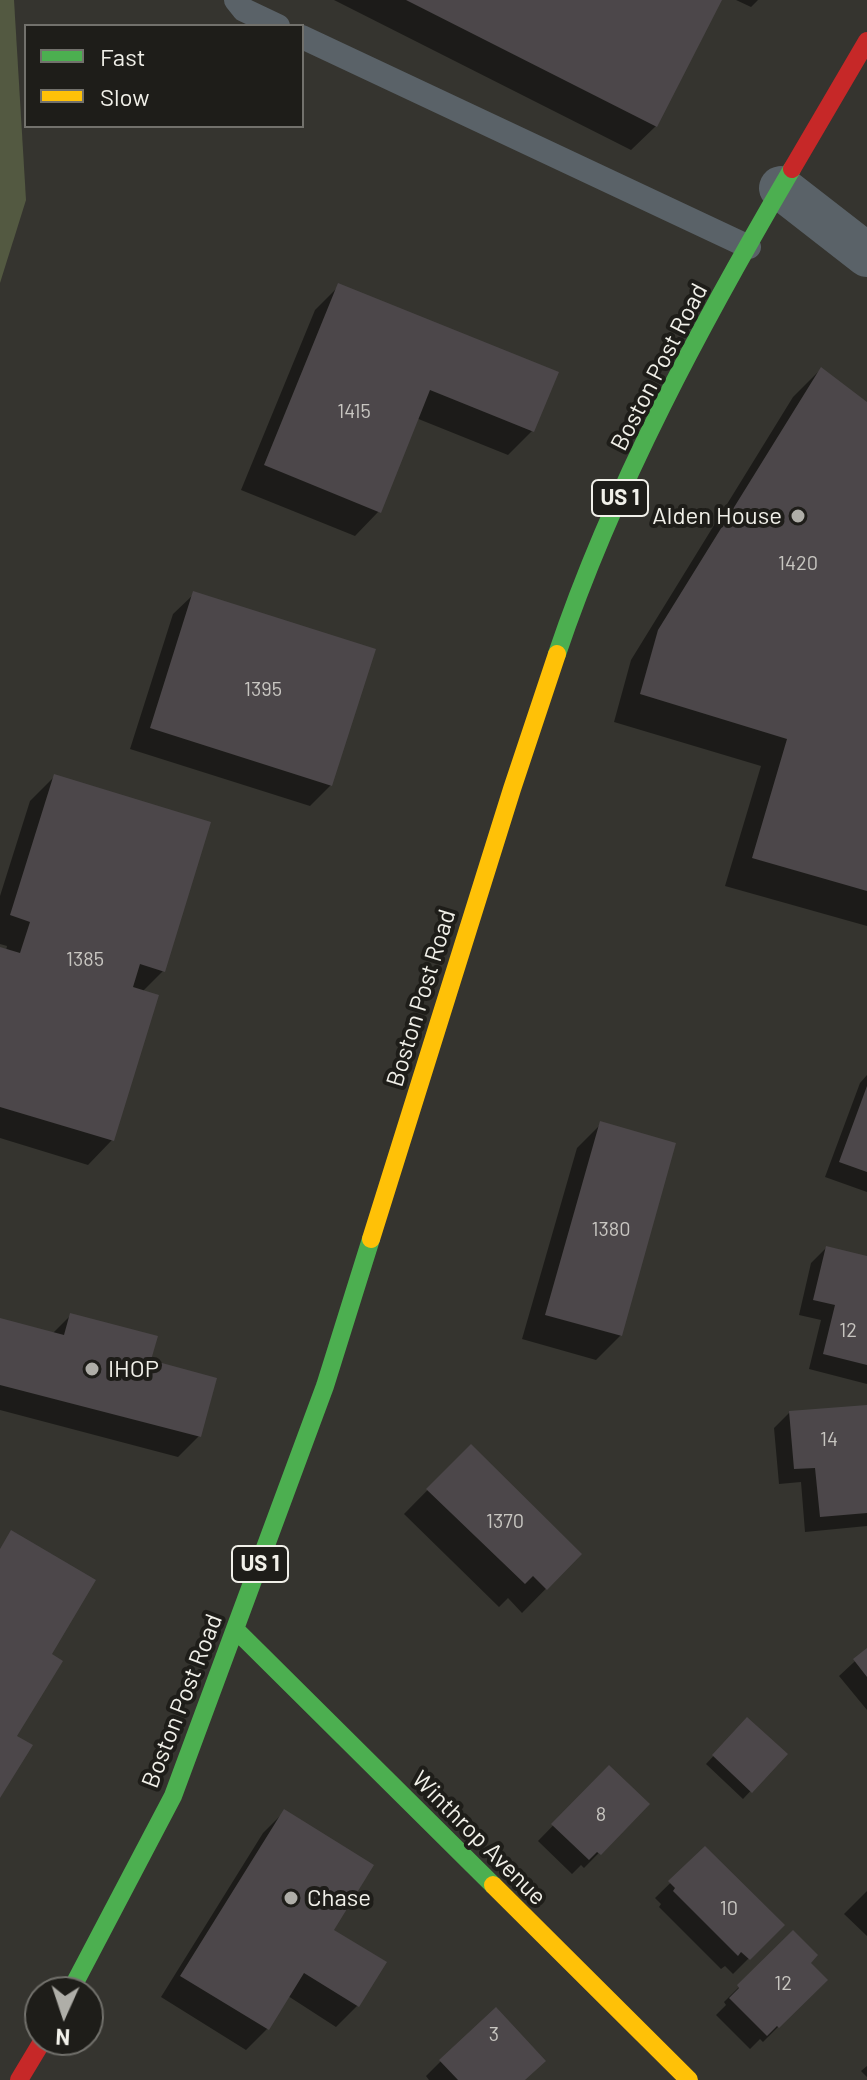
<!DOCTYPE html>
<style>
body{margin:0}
#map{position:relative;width:867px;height:2080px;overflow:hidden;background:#35342f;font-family:Barlow,sans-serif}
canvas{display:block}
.legend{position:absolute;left:24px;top:24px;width:280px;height:104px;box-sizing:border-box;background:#1e1d19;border:2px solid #72716c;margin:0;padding:10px 14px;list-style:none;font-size:24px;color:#f1f0e9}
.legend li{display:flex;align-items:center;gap:16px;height:40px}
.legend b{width:40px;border:2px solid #72716c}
.north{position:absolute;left:24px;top:1976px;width:80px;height:80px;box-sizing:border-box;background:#1e1d19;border:2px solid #72716c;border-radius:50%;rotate:183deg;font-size:22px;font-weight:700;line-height:32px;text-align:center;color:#f1f0e9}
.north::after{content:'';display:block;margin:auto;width:28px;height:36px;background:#afaea8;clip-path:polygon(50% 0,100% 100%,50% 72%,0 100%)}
</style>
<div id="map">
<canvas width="867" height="2080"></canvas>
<ul class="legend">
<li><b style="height:10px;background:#4caf50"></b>Fast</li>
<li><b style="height:10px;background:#ffc107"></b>Slow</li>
</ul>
<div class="north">N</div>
</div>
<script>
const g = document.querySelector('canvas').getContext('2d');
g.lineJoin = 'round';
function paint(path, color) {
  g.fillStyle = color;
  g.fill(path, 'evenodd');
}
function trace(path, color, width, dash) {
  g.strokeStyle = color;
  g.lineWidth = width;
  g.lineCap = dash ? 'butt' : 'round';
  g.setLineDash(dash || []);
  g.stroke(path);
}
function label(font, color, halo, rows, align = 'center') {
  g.font = font + ' Barlow,sans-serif';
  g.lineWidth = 8;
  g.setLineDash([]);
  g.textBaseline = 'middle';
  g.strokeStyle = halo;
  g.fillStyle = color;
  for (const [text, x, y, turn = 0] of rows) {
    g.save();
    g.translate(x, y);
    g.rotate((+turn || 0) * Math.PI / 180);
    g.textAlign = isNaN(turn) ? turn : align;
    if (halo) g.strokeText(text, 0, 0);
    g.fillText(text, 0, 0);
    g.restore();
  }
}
paint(new Path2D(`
 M 0,0 L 14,0 L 26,200 L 0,283 Z`), '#535941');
paint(new Path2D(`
 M 334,0 L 720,0 L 656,126 L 631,150 Z
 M 736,0 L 758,0 L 751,7 Z
 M 339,286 L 532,431 L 508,455 L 416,418 L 379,511 L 355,536 L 241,490 L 315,310 Z
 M 821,369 L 867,405 L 867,926 L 725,886 L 761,766 L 614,722 L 631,660 L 793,397 Z
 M 194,594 L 331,785 L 310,806 L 130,749 L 173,614 Z
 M 54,777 L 164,970 L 142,992 L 112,1140 L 88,1165 L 0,1138 L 0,950 L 6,951 L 7,946 L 0,944 L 0,896 L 30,801 Z
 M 867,1075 L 867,1192 L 825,1177 L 860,1083 Z
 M 601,1124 L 621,1335 L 596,1360 L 522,1339 L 577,1148 Z
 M 826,1248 L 867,1258 L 867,1384 L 809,1369 L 821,1320 L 799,1315 L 811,1263 Z
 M 71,1315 L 149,1361 L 214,1379 L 199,1436 L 178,1457 L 0,1410 L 0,1320 L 52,1334 Z
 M 867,1407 L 867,1526 L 805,1532 L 801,1482 L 779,1484 L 774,1428 L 789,1413 Z
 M 471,1446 L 580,1554 L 522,1613 L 508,1598 L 499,1607 L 404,1514 Z
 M 867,1650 L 867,1710 L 839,1676 Z
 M 748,1719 L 785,1754 L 743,1799 L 706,1764 Z
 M 609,1768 L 647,1804 L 584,1868 L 581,1865 L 572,1874 L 538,1841 Z
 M 284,1812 L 331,1931 L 384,1963 L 357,2006 L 336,2027 L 288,1996 L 267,2029 L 246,2050 L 161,1997 L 263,1833 Z
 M 705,1849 L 782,1925 L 733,1974 L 725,1966 L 721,1969 L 659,1907 L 661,1904 L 655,1898 Z
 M 867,1891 L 867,1936 L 844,1914 Z
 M 793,1933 L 808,1963 L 825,1980 L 763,2042 L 760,2039 L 750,2049 L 716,2015 L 726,2005 L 724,2002 Z
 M 441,2061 L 523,2080 L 429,2080 L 426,2076 Z
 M 867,2066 L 867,2077 L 861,2071 Z`), '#0007');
paint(new Path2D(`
 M 406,0 L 722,0 L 657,127 Z
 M 338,283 L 559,372 L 534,432 L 430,390 L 381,513 L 264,465 Z
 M 821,367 L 867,402 L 867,891 L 752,858 L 787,739 L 640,694 L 658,630 Z
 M 193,591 L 376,649 L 332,786 L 150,728 Z
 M 54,774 L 211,822 L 165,972 L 140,964 L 133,987 L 159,995 L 114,1141 L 0,1107 L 0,947 L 20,953 L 30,922 L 10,915 Z
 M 867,1086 L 867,1172 L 839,1162 Z
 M 600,1121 L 676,1143 L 622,1336 L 545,1315 Z
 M 826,1246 L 867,1256 L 867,1365 L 823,1354 L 835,1305 L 813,1300 Z
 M 70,1313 L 158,1336 L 151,1360 L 217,1378 L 201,1437 L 0,1385 L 0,1318 L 64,1335 Z
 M 867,1405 L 867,1513 L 820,1517 L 815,1468 L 794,1469 L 789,1411 Z
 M 471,1444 L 582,1554 L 547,1590 L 533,1576 L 525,1584 L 426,1489 Z
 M 11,1530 L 96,1580 L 52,1654 L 63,1661 L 17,1736 L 33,1745 L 0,1798 L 0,1549 Z
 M 867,1648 L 867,1677 L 853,1659 Z
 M 747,1717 L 788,1754 L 752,1793 L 712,1755 Z
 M 609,1765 L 650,1804 L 601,1855 L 597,1852 L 589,1860 L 551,1824 Z
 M 284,1809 L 374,1865 L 334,1930 L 387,1962 L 359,2007 L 304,1973 L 269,2030 L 180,1976 Z
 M 705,1846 L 785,1925 L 750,1960 L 741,1952 L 738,1956 L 673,1891 L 675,1888 L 668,1881 Z
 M 793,1930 L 818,1955 L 811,1963 L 828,1980 L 779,2028 L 777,2026 L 767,2036 L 729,1998 L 739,1988 L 737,1985 Z
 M 496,2007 L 546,2061 L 525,2080 L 458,2080 L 439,2060 Z`), '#4c474a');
trace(new Path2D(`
 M 236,0 L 244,10 L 278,26
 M 302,37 L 749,247`), '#5a6268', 24);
trace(new Path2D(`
 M 781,188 L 867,255`), '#5a6268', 44);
trace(new Path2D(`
 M 557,654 C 614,485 702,323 792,169
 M 236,1630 L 493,1885
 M 70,1992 L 173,1796 L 325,1386 L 371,1239`), '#4caf50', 18);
trace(new Path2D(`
 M 371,1239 L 512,789 L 557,654
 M 493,1885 L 689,2080`), '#ffc107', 18);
trace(new Path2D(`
 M 792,169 L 867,41
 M 19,2080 L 43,2040`), '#c62828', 18);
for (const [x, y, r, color] of [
 [798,516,8,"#afaea8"],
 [92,1369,8,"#afaea8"],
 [291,1898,8,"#afaea8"]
]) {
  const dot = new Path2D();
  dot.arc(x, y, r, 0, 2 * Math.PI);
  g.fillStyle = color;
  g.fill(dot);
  trace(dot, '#1e1d19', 3);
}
label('20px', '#c8c6c1', null, [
 ["1415",354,411],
 ["1420",798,563],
 ["1395",263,689],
 ["1385",85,959],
 ["1380",611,1229],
 ["12",848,1330],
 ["14",829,1439],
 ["1370",505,1521],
 ["8",601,1814],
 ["10",729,1908],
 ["12",783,1983],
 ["3",494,2034]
]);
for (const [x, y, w] of [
 [620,498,56],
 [260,1564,56]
]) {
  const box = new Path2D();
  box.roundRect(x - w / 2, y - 18, w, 36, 6);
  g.fillStyle = '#1e1d19';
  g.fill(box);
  trace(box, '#f1f0e9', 2);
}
label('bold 22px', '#f1f0e9', null, [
 ["US 1",620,498],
 ["US 1",260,1564]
]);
label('24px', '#f1f0e9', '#1e1d19', [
 ["Boston Post Road",659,367,-63],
 ["Boston Post Road",421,998,-73],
 ["Boston Post Road",182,1701,-69],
 ["Winthrop Avenue",479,1838,45]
]);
label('24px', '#f1f0e9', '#1e1d19', [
 ["Alden House",782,516,"right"],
 ["IHOP",108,1369],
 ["Chase",307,1898]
], 'left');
</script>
